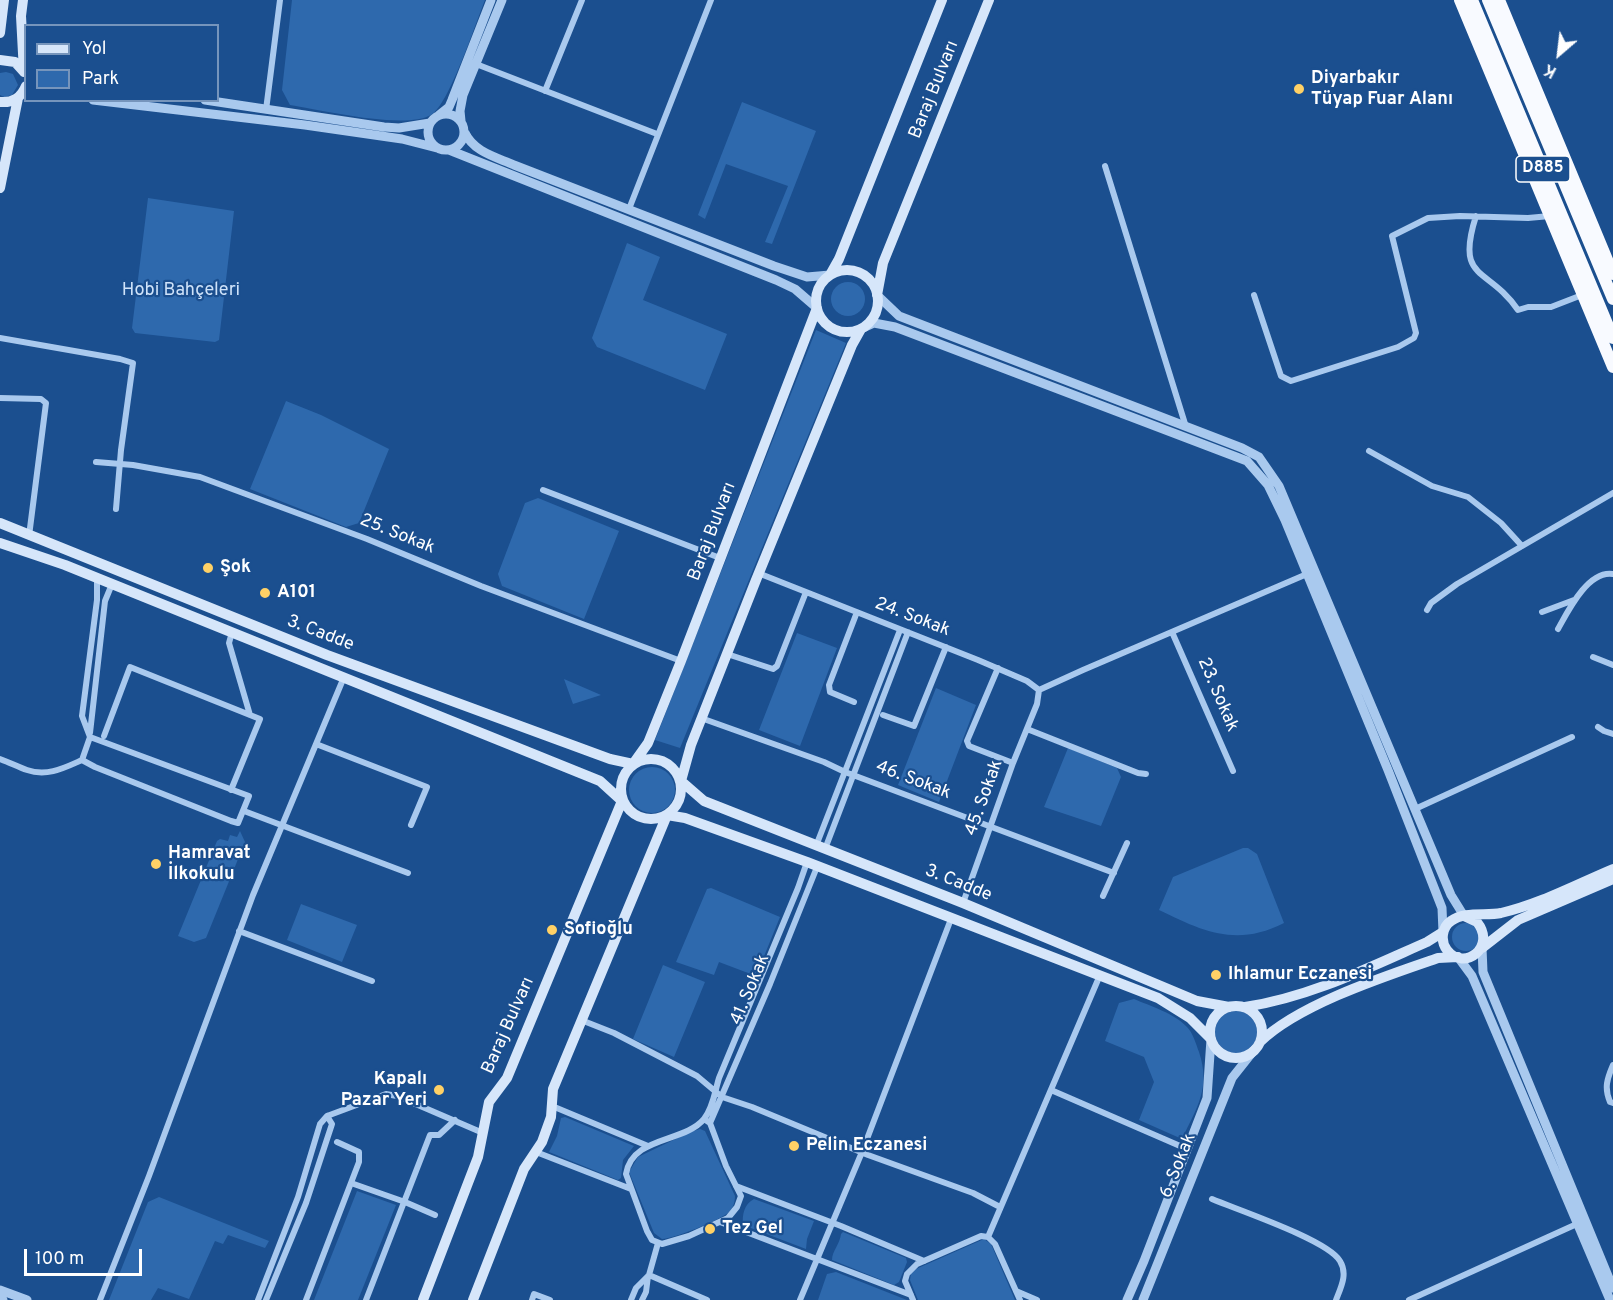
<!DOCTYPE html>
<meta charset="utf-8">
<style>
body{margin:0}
#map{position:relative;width:1613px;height:1300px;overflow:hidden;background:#1b4f8f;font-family:Overpass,sans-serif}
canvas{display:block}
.legend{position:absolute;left:24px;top:24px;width:195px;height:78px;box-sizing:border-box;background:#1b4f8f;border:2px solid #7695bc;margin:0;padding:8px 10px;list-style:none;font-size:18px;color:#fff}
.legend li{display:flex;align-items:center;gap:12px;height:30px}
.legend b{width:30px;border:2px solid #7695bc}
.north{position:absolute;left:1529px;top:24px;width:60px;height:60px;-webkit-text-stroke:4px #1b4f8f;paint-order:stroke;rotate:208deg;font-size:16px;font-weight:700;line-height:24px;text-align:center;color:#fff}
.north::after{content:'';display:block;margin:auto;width:21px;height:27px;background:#fff;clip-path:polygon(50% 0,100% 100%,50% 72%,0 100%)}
.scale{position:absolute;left:24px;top:1249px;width:118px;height:27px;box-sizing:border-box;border:3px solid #fff;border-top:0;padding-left:8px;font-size:18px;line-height:21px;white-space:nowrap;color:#fff;-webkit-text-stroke:4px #1b4f8f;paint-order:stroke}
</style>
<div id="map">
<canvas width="1613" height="1300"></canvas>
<ul class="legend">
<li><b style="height:8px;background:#d6e6fa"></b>Yol</li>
<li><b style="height:16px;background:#2e69ad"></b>Park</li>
</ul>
<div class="north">K</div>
<div class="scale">100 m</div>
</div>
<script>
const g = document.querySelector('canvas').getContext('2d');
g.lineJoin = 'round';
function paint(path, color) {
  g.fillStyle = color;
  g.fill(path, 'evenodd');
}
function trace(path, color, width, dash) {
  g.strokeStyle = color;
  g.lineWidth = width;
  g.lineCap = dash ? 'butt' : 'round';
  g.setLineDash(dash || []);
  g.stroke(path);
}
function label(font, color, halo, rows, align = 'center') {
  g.font = font + ' Overpass,sans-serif';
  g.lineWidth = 4.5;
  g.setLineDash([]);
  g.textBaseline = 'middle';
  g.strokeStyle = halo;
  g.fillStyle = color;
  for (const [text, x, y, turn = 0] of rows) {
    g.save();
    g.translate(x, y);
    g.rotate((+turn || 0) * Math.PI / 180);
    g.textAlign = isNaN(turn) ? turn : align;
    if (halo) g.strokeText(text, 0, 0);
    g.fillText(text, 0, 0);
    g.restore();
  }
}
paint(new Path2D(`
 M 292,0 L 485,0 C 476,22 449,105 431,115 C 405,130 321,110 290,105 L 282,90 Z
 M 6,72 L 13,74 L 18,85 L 12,95 L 4,97 L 0,95 L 0,73 Z
 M 742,102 L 816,131 L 772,244 L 765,242 L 788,186 L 726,164 L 705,219 L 698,215 Z
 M 148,198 L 234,211 L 219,340 L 215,342 L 135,333 L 132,328 Z
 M 627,243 L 660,257 L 643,300 L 727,334 L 705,390 L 597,347 L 592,338 Z
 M831 299a17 17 0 1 1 34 0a17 17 0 1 1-34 0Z
 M 816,330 L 846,343 L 680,748 L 655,740 Z
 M 286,401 L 321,415 L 389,449 L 359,523 L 346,527 L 250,489 Z
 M 538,498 L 619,531 L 584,619 L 502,586 L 498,574 L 525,503 Z
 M 797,633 L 837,648 L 800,746 L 759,730 Z
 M 564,679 L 601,695 L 573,704 Z
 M 936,688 L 976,705 L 939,802 L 898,785 Z
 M 1068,748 L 1117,768 L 1121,777 L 1101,826 L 1044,807 Z
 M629 790a23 23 0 1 1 46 0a23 23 0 1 1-46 0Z
 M 240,831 L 245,842 L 206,938 L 194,942 L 178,936 L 217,841 L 220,839 L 228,841 L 230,835 L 237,837 Z
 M 1243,848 L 1248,848 L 1257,854 L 1284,923 C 1237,947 1204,932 1159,910 L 1173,877 Z
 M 711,888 L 780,917 L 756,976 L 719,962 L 714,975 L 676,962 L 707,889 Z
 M 301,904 L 357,925 L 342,962 L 287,940 Z
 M1452 937a14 14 0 1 1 28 0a14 14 0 1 1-28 0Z
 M 663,965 L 705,982 L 674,1057 L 633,1039 Z
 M 1134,999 C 1150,1006 1174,1013 1187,1027 C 1193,1033 1196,1044 1199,1052 C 1211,1088 1197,1107 1182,1139 L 1139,1120 L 1154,1082 L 1144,1057 L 1105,1041 L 1119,1003 Z
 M1215 1032a21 21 0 1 1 42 0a21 21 0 1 1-42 0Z
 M 565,1117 L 634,1146 L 623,1160 L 621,1178 L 618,1180 L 549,1152 L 557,1136 L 561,1118 Z
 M 700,1129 L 705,1131 L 735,1196 C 735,1202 733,1209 728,1213 C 718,1221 675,1238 662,1239 L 654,1233 L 629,1172 L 638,1157 L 690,1132 Z
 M 357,1191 L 396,1205 L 358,1300 L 314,1300 Z
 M 159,1197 L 269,1241 L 265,1248 L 228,1235 L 223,1244 L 215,1241 L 189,1299 L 158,1288 L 151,1300 L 109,1300 L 148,1202 Z
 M 754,1199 L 814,1221 L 807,1239 L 806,1249 L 743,1225 C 742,1215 744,1204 754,1199 Z
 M 843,1232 L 906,1258 L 907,1262 L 899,1282 L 894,1285 L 832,1260 C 832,1251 840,1244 841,1234 Z
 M 984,1239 L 991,1244 L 1015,1300 L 918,1300 L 910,1280 L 911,1273 L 916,1269 Z
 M 836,1272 L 907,1300 L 818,1300 L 827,1274 Z`), '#2e69ad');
trace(new Path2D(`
 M 476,64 L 657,134
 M 545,91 L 582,0
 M 266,110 L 280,0
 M 1105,166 L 1186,427
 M 629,209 L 711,0
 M 1476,216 C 1455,282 1488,266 1518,310 L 1528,307 L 1551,307 L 1582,295
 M 1254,295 L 1281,376 L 1291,381 L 1398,347 L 1414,338 L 1416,333 L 1392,236 L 1428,218 L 1460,216 L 1528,218 L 1550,216
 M 0,338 L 120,359 L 133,363 L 121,450 L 116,509
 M 0,398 L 41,399 L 46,403 L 29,536
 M 1369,451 L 1432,486 L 1468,497 L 1501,523 L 1522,546
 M 96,462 L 133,465 L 200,477 L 367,539 L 481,586 L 681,661
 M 543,490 L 720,558
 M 758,573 L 978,660 L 1027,681 L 1039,690 L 1037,704 L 1013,763 L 963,903
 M 1427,610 L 1431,603 L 1457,584 L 1613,493
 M 1542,612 L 1574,600
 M 1558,629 C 1568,611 1588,570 1613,574
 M 232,632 L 229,643 L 250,715
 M 1172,632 L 1233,771
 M 727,654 L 773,669 L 777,666 L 806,592
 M 1593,657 L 1613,665
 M 998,668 L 967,741 L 969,746 L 1013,763
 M 1039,690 L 1083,670 L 1307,574
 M 854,702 L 830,692 L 829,685 L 857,612
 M 883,715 L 914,726 L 946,647
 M 701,718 L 824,762 L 845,772 L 1114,873
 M 1598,727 L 1604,731 L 1613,734
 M 1027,729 L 1138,773 L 1146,774
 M 90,733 L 105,601 L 112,584
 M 104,736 L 130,667 L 260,719 L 231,790
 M 90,737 L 249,796 L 238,823 L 231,821 L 95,767 L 82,760 Z
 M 90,737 L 82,716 L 97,600 L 97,578
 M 316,744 L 427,787 L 411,825
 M 0,759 C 9,762 18,767 27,770 C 47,777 64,768 82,760
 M 1415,809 L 1572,737
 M 244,811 L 408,873
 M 816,846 L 900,630
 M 825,849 L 908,632
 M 1103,896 L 1127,843
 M 239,931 L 372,981
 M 581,1020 L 614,1033 L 697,1076 L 722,1097 L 752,1107 L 868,1155 L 973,1193 L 1000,1207
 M 1613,1065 C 1607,1079 1604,1088 1610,1102 L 1613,1103
 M 1051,1090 L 1187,1149
 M 552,1106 L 648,1146
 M 704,1119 L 710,1123 L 726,1166 L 741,1196 L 737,1207 L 728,1218 L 689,1236 L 662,1244 L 652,1240 L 647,1231 L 626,1174 C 632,1136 684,1143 704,1119 C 713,1108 715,1091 719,1078 L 798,888 L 807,862
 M 710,1123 L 770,984 L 817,867
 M 536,1152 L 631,1189
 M 351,1183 L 405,1202 L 435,1215
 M 736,1186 L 841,1226 L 924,1261
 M 1212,1199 C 1238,1210 1328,1240 1340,1261 C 1348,1274 1341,1287 1336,1300
 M 720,1222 L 911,1295
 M 988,1237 L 1100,975
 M 658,1243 L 649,1275 L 707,1300
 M 1016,1291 L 1037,1300
 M 100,1300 L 149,1176 L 253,895 L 344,677
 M 258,1300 L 298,1197 L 320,1124 L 327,1116 L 386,1094 L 397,1096 L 483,1133
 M 266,1300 L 306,1203 L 332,1124 L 327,1116
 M 306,1300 L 359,1162 L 359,1152 L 337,1142
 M 366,1300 L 430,1135 L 439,1135 L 455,1120
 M 532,1300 L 534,1294 L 550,1300
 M 631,1300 L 636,1288 L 649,1275
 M 642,1300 L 646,1292 L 648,1276
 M 800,1300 L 862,1152 L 951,919
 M 913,1300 L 905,1281 L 907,1274 L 917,1264 L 981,1236 L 988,1237 L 995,1244 L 1020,1300
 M 1409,1300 L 1579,1223`), '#a9c9ee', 6);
trace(new Path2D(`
 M 93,100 L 305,125 L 402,139 L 437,148
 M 205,100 L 384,127 L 399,128 L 430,123
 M428 132a18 18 0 1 1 36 0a18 18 0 1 1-36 0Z
 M 439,115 L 449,107 L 452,100 L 491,0
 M 461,121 L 460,111 L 463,95 L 502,0
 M 465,133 C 474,152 496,157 514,165 L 774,266 L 807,277 L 830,275
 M 449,150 L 776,280 L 795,289 L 817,308
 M 877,295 L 899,316 L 1242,448 L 1259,457 L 1279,486 L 1451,895 L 1464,916
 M 861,329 L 874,323 L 895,327 L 1247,461 L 1268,485 L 1285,520 L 1388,770 L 1442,908 L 1443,932
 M 1482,948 L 1483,972 L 1613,1288
 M 1458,957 L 1472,976 L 1610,1300
 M 0,1290 L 27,1300
 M 0,1299 L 3,1300
 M 1127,1300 L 1144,1261 L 1207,1098 L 1211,1039
 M 1143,1300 L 1232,1078 L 1255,1049`), '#a9c9ee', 9);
trace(new Path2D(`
 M 23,0 L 21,16 L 24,72
 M 0,33 L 4,0
 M 0,60 L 15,62 L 24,72
 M 0,102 C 13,103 21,98 26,86
 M 0,188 L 18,98
 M816 301a31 31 0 1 1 62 0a31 31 0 1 1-62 0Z
 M 830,275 L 839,259 L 942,0
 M 877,295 L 883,263 L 989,0
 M 861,329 L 852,345 L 756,580 L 691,745 L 681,781 L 704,801 L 963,903 L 1197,1001 L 1229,1007
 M 0,523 L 327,655 L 610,759 L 633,764 L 648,743 L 681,661 L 817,308
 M 0,543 L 65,565 L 600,781 L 622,801 L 507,1078 L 489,1102 L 478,1157 L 423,1300
 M621 789a30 30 0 1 1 60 0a30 30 0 1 1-60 0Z
 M 1464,916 L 1477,922 C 1497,947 1464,972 1447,950 C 1440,941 1442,927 1451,921 C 1464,911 1486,916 1501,913 C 1540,904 1577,884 1613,869
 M 1482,948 L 1518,920 L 1613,879
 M1210 1032a26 26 0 1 1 52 0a26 26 0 1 1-52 0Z
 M 1245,1007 C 1310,997 1368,968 1427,942 L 1443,932
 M 1260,1042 C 1299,1004 1386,976 1438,958 L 1458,957
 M 473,1300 L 524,1169 L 542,1142 L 551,1117 L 553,1089 L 667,815 L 685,818 L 807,862 L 1158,998 L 1190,1018 L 1211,1039`), '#d6e6fa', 10);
trace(new Path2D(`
 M 1460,0 L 1613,367
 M 1472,0 L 1613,338
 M 1488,0 L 1613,299
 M 1499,0 L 1613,274`), '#f8faff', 12);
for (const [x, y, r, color] of [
 [1299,89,6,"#ffd166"],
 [208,568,6,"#ffd166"],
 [265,593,6,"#ffd166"],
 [156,864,6,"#ffd166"],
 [552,930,6,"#ffd166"],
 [1216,975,6,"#ffd166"],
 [439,1090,6,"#ffd166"],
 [794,1146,6,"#ffd166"],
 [710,1229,6,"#ffd166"]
]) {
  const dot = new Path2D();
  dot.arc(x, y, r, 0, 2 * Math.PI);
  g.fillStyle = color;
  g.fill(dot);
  trace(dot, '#1b4f8f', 2);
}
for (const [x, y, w] of [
 [1543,169,54]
]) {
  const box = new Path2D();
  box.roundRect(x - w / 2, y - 13, w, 26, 4.5);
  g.fillStyle = '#1b4f8f';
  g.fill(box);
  trace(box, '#fff', 1.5);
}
label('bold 16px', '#fff', null, [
 ["D885",1543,169]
]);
label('bold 18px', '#fff', '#1b4f8f', [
 ["Diyarbakır",1311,79],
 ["Tüyap Fuar Alanı",1311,100],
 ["Şok",220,568],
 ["A101",277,593],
 ["Hamravat",168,854],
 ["İlkokulu",168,875],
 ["Sofioğlu",564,930],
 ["Ihlamur Eczanesi",1228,975],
 ["Kapalı",427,1080,"right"],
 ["Pazar Yeri",427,1101,"right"],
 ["Pelin Eczanesi",806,1146],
 ["Tez Gel",722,1229]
], 'left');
label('18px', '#fff', '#1b4f8f', [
 ["Baraj Bulvarı",935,90,-68],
 ["Baraj Bulvarı",713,532,-69],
 ["25. Sokak",397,535,22],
 ["24. Sokak",912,618,21],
 ["3. Cadde",320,634,21],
 ["23. Sokak",1217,695,67],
 ["46. Sokak",913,781,21],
 ["45. Sokak",985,798,-70],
 ["3. Cadde",958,884,22],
 ["41. Sokak",751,990,-67],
 ["Baraj Bulvarı",509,1026,-66],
 ["6. Sokak",1179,1166,-68]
]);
label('18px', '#cfe3fa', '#1b4f8f', [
 ["Hobi Bahçeleri",181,291]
]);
</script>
